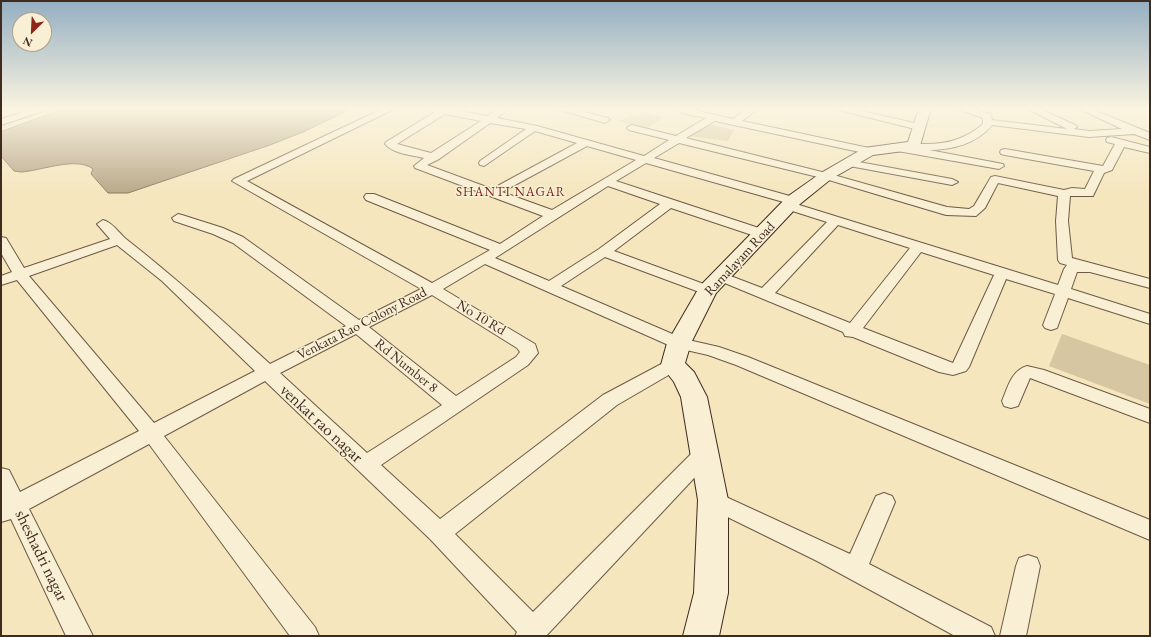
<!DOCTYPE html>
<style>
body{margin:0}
#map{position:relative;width:1151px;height:637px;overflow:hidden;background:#f5e6bd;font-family:"EB Garamond",serif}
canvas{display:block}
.frame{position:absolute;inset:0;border:2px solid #402b1f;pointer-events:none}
.north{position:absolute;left:12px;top:12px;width:40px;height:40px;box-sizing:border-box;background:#f8efd4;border:1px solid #aea18c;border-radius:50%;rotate:204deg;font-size:11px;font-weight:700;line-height:16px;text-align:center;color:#402b1f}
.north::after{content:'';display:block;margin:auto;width:14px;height:18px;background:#8f2418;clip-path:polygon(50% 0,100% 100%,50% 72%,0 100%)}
</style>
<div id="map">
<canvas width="1151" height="637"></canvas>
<div class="frame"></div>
<div class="north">N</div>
</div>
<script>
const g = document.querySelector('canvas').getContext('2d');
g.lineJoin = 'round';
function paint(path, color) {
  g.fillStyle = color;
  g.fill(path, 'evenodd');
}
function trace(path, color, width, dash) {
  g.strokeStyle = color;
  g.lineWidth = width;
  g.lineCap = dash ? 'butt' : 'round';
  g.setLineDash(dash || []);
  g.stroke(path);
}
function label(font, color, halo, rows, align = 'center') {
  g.font = font + ' "EB Garamond",serif';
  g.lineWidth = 3;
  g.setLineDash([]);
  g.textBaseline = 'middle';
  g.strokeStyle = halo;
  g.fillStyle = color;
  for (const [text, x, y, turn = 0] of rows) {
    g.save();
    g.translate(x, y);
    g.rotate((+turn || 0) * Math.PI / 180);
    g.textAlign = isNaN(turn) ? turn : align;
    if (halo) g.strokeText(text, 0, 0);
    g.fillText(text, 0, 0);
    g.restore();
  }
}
paint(new Path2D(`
 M 641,111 L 664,117 L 646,129 L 618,121 Z
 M 708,124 L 734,130 L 728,141 L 688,136 Z
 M 1062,334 L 1150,365 L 1150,404 L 1049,366 Z`), '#d6c6a2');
const water = new Path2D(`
 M 66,108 L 353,108 L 303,132 L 270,145 L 128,193 L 108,193 L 91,174 L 93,169 C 76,156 41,171 21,172 L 14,171 L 1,156 L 1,132 Z`);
paint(water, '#b7a687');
trace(water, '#87755d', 1);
const street = new Path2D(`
 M 37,108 L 52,108 L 1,125 L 1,119 Z
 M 384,108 L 396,108 L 247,181 L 432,283 L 490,250 L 366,200 L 364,197 L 366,194 L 374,194 L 500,244 L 543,216 L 415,168 L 414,166 L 424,158 C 413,155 393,154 385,144 L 386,142 L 435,112 L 421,108 L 444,108 L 487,116 L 499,108 L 510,108 L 497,118 L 537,126 L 644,156 L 669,140 L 629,130 L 627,128 L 629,126 L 632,125 L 676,136 L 706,118 L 681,113 L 677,108 L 686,108 L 733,119 L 748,108 L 759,108 L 742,121 L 869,148 L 874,151 L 869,154 L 715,121 L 686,138 L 830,174 L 947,207 L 969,209 L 974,206 L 991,177 L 995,176 L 1064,190 L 1072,188 L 1085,189 L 1094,171 L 1005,155 L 1001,154 L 1000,152 L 1001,150 L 1005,149 L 1103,166 L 1115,144 L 1107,142 L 1106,140 L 1107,138 L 1111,137 L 1150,147 L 1150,153 L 1124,147 L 1112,170 L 1104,173 L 1093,196 L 1070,196 L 1068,221 L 1072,258 L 1150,279 L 1150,288 L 1090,272 L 1077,272 L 1071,289 L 1150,314 L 1150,324 L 1068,298 L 1057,328 L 1051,330 L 1045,328 L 1043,325 L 1055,294 L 1006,279 L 969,367 L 966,371 L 953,375 L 939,372 L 853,337 L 845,336 L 843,332 L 715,279 L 713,276 L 715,273 L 720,272 L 762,288 L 827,222 L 786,209 L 784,206 L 787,203 L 646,163 L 616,181 L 768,231 L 770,234 L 768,237 L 758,237 L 671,208 L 614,251 L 712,287 L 715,290 L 712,293 L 702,293 L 605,257 L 561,286 L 684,339 L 719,347 L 748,357 L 1150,520 L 1150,540 L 736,365 L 708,355 L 673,347 L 485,264 L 443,289 L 535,344 L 538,353 L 528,365 L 381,465 L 440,519 L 603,395 L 667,361 L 673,359 L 679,361 L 682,365 L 679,369 L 617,405 L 455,534 L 533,612 L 698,447 L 705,445 L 712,447 L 715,453 L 712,459 L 546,636 L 515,636 L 517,632 L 431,540 L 265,381 L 164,436 L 315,627 L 319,636 L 290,636 L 149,444 L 29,509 L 93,636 L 66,636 L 11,519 L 1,522 L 2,501 L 1,468 L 9,470 L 20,492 L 139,431 L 17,280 L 1,285 L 1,276 L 12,272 L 1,253 L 1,237 L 6,238 L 24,268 L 110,239 L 97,224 L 103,220 C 112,222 119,233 126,239 C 176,278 223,321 270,364 L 346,326 L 233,243 L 213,234 L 174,221 L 172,218 L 178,214 L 182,215 L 223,228 L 243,237 L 359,320 L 421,289 L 232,181 L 234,179 ZM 445,114 L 481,121 L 431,153 L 397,144 ZM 490,123 L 526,129 L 480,161 L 479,163 L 480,165 L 484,166 L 535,131 L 577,143 L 492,189 L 427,165 L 439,159 ZM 679,143 L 822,178 L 946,215 L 976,216 L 985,208 L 998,183 L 1058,196 L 1056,221 L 1058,260 L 1060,263 L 1067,265 L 1064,269 L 1058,285 L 796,204 L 799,201 L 797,198 L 654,158 ZM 587,146 L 636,160 L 552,210 L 502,192 ZM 608,186 L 660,204 L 599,249 L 549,281 L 495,258 ZM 838,225 L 910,248 L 850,323 L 775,293 ZM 117,245 L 162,281 L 255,371 L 154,423 L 29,276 ZM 921,252 L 994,275 L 953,363 L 863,328 ZM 432,295 L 517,348 L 520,352 L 516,357 L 456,396 L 369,327 ZM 356,334 L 442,405 L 367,453 L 280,373 Z
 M 553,108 L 569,108 L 608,118 L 610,120 L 605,123 Z
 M 831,108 L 848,108 L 919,124 L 924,127 L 919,130 Z
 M 955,108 L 970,108 L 991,114 L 992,120 L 1067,129 L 1026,108 L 1038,108 L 1075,125 L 1077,127 L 1074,129 L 1089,131 L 1122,129 L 1077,108 L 1089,108 L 1150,133 L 1150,140 L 1134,134 L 1089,137 L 992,125 C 977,144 951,150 929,150 L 1003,164 L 1004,166 L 999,169 L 892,150 L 887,147 L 892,144 L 917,148 L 917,145 L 921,144 C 944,145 965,140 983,124 L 983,118 Z
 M 848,160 L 952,179 L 958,182 L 952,185 L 844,165 L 843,163 Z
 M 1027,366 L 1044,370 L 1150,409 L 1150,423 L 1030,378 L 1018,406 L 1011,408 L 1004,406 L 1002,401 C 1008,387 1011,371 1027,366 Z
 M 713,491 L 850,554 L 876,496 L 884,493 L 892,496 L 895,502 L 869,564 L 991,627 L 995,636 L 955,636 L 817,561 L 705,506 L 702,500 L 705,494 Z
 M 1028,555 L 1037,558 L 1040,566 L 1026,636 L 1000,636 L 1016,566 L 1019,558 Z`);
const secondary = new Path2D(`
 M 919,108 L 931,108 L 919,149 L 873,155 L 831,179 L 800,204 L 716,293 L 691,343 L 685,363 L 694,372 L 707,397 L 728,500 L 728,593 L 719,636 L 683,636 L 694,593 L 698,500 L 681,397 L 674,382 L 661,365 L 667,343 L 700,286 L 787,197 L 821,173 L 864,148 L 908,142 Z`);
trace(street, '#6d5a46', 2);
trace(secondary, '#402b1f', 2);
paint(street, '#f8efd4');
paint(secondary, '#f8efd4');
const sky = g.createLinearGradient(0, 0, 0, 197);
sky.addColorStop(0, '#94aec1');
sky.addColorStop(0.55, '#faf4e1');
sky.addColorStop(1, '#faf4e100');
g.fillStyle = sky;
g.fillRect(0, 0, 1151, 197);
g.letterSpacing = '1px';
label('13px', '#7a1f14', '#f8efd4', [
 ["SHANTI NAGAR",511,192]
]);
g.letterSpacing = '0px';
label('14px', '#402b1f', '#f8efd4', [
 ["Ramalayam Road",740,259,-47],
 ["No 10 Rd",481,318,31],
 ["Venkata Rao Colony Road",362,324,-27],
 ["Rd Number 8",406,366,39]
]);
label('17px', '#402b1f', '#f8efd4', [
 ["venkat rao nagar",321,424,43],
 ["sheshadri nagar",41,556,64]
]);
</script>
